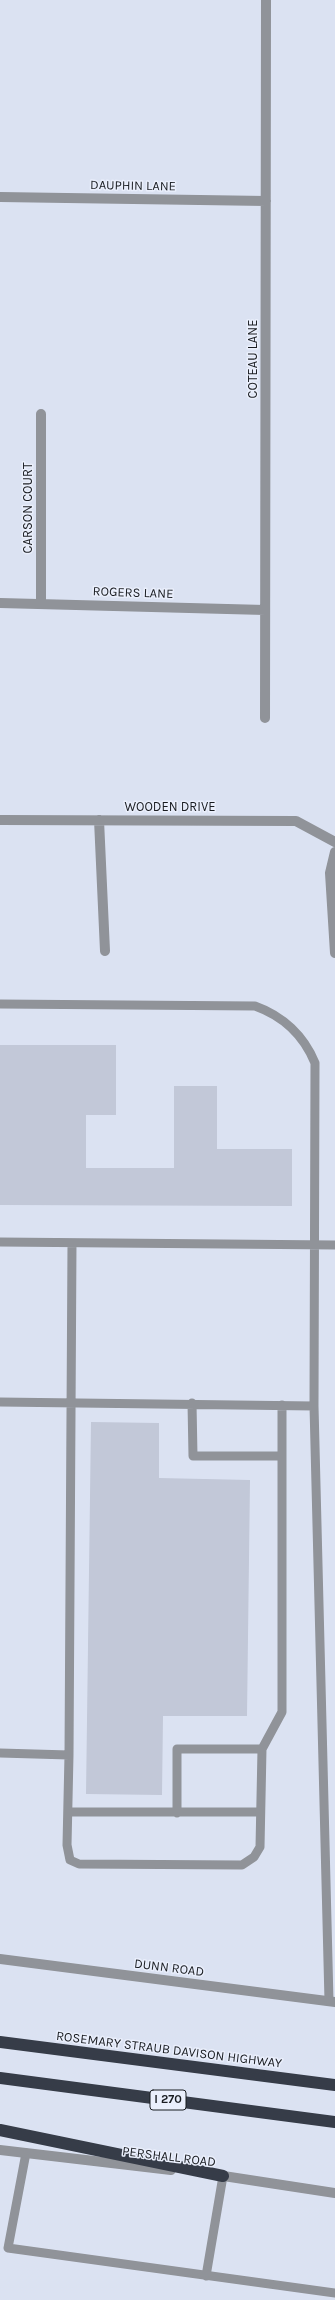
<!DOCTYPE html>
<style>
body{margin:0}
canvas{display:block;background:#dbe2f2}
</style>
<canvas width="335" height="2300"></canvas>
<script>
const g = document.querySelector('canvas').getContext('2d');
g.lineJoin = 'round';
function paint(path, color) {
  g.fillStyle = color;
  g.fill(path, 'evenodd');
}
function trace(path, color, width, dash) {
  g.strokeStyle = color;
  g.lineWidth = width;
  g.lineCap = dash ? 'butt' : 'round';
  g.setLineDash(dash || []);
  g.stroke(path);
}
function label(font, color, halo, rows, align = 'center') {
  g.font = font + ' Karla,sans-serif';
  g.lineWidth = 3;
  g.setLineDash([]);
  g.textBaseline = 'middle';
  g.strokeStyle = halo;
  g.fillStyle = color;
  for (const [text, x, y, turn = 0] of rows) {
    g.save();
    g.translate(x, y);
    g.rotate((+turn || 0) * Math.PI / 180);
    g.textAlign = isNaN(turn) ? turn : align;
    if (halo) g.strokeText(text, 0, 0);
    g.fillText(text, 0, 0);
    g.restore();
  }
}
paint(new Path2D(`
 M 0,1045 L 116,1045 L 116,1115 L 86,1115 L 86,1168 L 174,1168 L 174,1086 L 217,1086 L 217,1149 L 292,1149 L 292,1206 L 0,1205 Z
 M 91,1422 L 159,1423 L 159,1478 L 250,1480 L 247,1716 L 163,1716 L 162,1795 L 86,1794 Z`), '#c2c8d8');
trace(new Path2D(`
 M 0,1004 L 255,1006 C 283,1016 304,1036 315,1063 L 314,1406 L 329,2001
 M 0,1242 L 335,1245
 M 0,1402 L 314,1406
 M 192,1403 L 193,1456 L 282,1456
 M 0,1753 L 69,1755 L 72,1243
 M 69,1755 L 67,1845 L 70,1860 L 79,1864 L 242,1865 L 254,1857 L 260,1847 L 262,1749 L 282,1712 L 282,1405
 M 68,1812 L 260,1812
 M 177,1813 L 177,1749 L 262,1749
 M 26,2153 L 8,2248 L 335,2293
 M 206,2276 L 223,2176`), '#909399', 9);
trace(new Path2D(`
 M 0,197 L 266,201
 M 0,603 L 265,610
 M 41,603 L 41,414
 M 265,718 L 266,0
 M 0,820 L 296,821 L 335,842
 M 99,820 L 105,951
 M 335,953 L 330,873 L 335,852`), '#909399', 10);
trace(new Path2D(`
 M 0,1959 L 335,2002
 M 0,2150 L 171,2170
 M 217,2175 L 335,2193`), '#909399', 10);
trace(new Path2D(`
 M 0,2042 L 335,2085
 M 0,2078 L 335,2122
 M 0,2130 L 223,2176`), '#363c48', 12);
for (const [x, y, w] of [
 [168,2100,36]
]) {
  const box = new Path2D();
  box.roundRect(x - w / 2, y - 10, w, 20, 3);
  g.fillStyle = '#eaeffc';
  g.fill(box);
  trace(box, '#191c21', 1);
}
label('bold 12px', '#191c21', null, [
 ["I 270",168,2100]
]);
label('13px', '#191c21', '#eaeffc', [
 ["DAUPHIN LANE",133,186,1],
 ["COTEAU LANE",253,359,-90],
 ["CARSON COURT",28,508,-90],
 ["ROGERS LANE",133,593,2],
 ["WOODEN DRIVE",170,807],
 ["DUNN ROAD",169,1968,7],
 ["ROSEMARY STRAUB DAVISON HIGHWAY",169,2050,7],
 ["PERSHALL ROAD",169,2157,7]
]);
</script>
